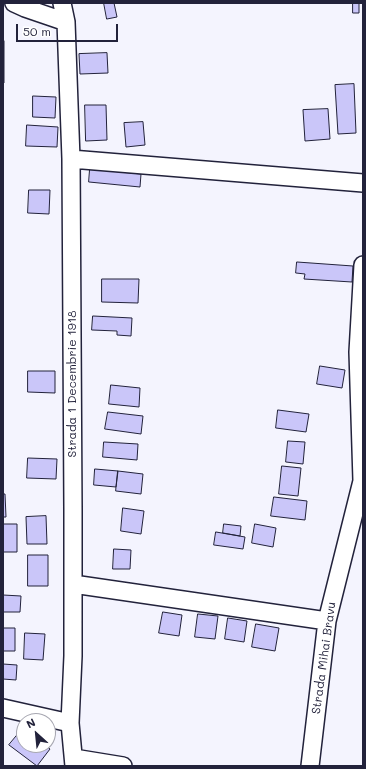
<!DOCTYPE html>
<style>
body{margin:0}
#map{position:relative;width:366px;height:769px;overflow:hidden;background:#f4f4fe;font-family:Mali,sans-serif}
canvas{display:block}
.frame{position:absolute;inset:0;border:4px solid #22223b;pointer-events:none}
.north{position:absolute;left:16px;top:713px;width:40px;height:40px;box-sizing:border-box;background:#fff;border:1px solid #a7a7b1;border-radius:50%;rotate:333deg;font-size:11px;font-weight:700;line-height:16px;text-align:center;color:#22223b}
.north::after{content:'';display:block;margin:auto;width:14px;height:18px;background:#22223b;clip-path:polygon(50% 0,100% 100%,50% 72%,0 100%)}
.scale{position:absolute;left:16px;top:24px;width:102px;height:18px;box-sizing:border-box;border:2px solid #22223b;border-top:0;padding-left:5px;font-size:12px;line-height:14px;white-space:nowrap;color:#22223b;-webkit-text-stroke:3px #fff;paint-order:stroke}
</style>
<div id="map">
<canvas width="366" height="769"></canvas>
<div class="frame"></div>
<div class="north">N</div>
<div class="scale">50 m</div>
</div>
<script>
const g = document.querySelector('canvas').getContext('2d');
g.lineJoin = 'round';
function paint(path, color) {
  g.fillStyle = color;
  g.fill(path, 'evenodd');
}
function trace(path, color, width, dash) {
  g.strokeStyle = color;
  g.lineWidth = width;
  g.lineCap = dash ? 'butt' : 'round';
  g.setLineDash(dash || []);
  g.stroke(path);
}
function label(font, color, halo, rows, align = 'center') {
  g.font = font + ' Mali,sans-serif';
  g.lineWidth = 4;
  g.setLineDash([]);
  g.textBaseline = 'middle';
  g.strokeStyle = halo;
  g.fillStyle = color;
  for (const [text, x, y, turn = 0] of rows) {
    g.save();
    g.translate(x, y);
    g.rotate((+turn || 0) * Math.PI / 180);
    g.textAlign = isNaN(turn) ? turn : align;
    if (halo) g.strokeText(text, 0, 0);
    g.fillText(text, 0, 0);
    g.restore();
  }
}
const building = new Path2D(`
 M 104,3 L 114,3 L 117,17 L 107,19 Z
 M 353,3 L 359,3 L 359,13 L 353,13 Z
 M 4,41 L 4,83 L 3,83 L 3,41 Z
 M 107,53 L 108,73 L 80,74 L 79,54 Z
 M 354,84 L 356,133 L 338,134 L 335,85 Z
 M 33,96 L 56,97 L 55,118 L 33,117 Z
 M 85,105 L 106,105 L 107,140 L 86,141 Z
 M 328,109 L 330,139 L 305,141 L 303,110 Z
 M 143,122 L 145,145 L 126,147 L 124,123 Z
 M 27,125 L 58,127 L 57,147 L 26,146 Z
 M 90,169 L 141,174 L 140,187 L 89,182 Z
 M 29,190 L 50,190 L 49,214 L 28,213 Z
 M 297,262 L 353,266 L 352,282 L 304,279 L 305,274 L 296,273 Z
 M 102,279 L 139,279 L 138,303 L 102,302 Z
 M 93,316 L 132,318 L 131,336 L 117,335 L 117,331 L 92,330 Z
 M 320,366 L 345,370 L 342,388 L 317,384 Z
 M 28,371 L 55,371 L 55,393 L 28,392 Z
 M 111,385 L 140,388 L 139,407 L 109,404 Z
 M 278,410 L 309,414 L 306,432 L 276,428 Z
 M 108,412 L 143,416 L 141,434 L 105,429 Z
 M 288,441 L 305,442 L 303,464 L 286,462 Z
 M 104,442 L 138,444 L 137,460 L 103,457 Z
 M 28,458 L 57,459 L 56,479 L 27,478 Z
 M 282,466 L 301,468 L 298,496 L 279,494 Z
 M 95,469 L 118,471 L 116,487 L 94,485 Z
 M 118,471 L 143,474 L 141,494 L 116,491 Z
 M 3,494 L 5,494 L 6,517 L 3,517 Z
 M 274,497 L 307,501 L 305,520 L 271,516 Z
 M 123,508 L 144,511 L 141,534 L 121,531 Z
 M 46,516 L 47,544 L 27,544 L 26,517 Z
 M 3,524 L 17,524 L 17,552 L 3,552 Z
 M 224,524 L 241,526 L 240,536 L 223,533 Z
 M 255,524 L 276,528 L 273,547 L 252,543 Z
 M 216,532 L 245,537 L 243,549 L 214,545 Z
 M 114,549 L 131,550 L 130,569 L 113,569 Z
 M 28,555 L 48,555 L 48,586 L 28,586 Z
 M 3,595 L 21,596 L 20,612 L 3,612 Z
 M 163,612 L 182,615 L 179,636 L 159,633 Z
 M 198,614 L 218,616 L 215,639 L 195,637 Z
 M 228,618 L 247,621 L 244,642 L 225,639 Z
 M 256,624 L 279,628 L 275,651 L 252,647 Z
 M 3,628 L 15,628 L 15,651 L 3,651 Z
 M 25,633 L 45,634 L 43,660 L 24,659 Z
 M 3,664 L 17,665 L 16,680 L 3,679 Z
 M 23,728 L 24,745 L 45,745 L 50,749 L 37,766 L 9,745 Z`);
paint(building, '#cac6f9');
trace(building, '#22223b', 1);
const minor = new Path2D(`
 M 14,3 L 25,8 L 66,22
 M 62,3 L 66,22 L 71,159 L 73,510 L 73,656 L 70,723 L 74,766
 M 71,159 L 363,183
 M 73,584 L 327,621
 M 3,708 L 70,723
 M 74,758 L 123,766
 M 310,766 L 327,621 L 362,481 L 358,352 L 363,265`);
trace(minor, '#22223b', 20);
trace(minor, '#fff', 17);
label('12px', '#22223b', '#fff', [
 ["Strada 1 Decembrie 1918",72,384,-90],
 ["Strada Mihai Bravu",324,658,-82]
]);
</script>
